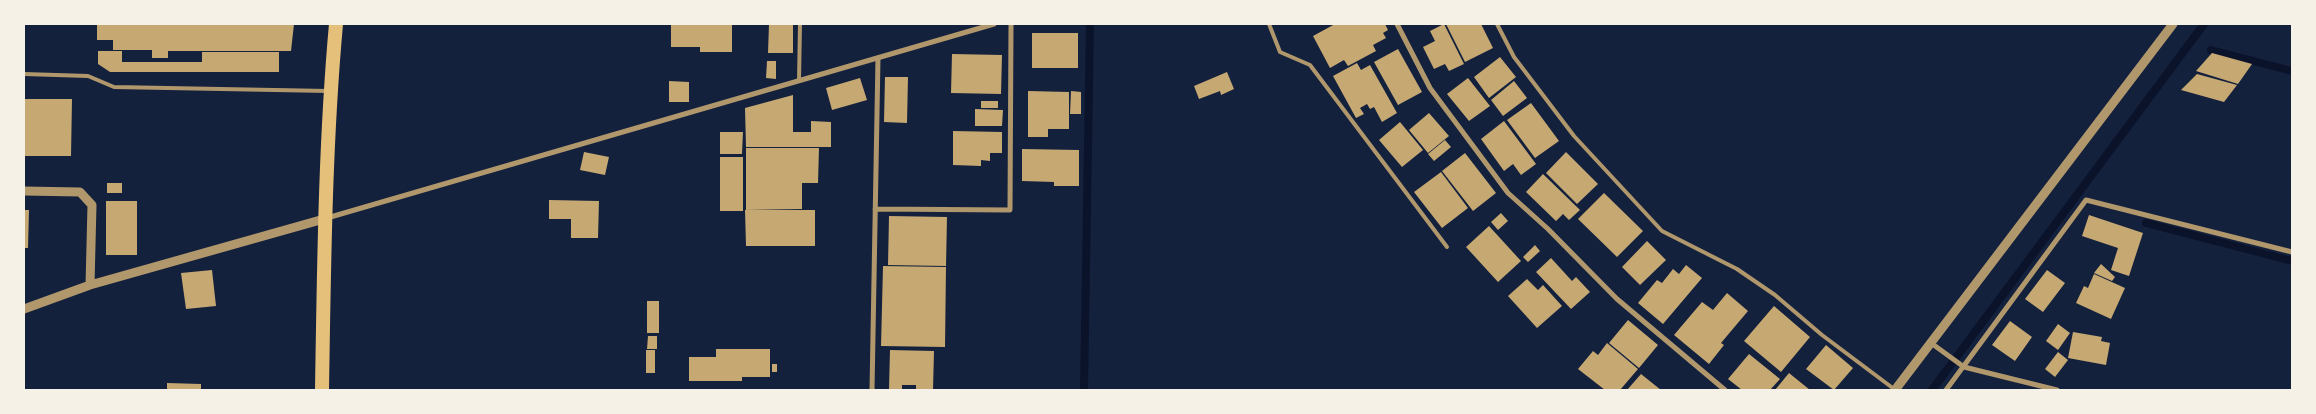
<!DOCTYPE html>
<style>
body{margin:0}
#map{position:relative;width:2316px;height:414px;overflow:hidden;background:#14213d;font-family:Barlow,sans-serif}
canvas{display:block}
.frame{position:absolute;inset:0;border:25px solid #f6f1e7;pointer-events:none}
</style>
<div id="map">
<canvas width="2316" height="414"></canvas>
<div class="frame"></div>
</div>
<script>
const g = document.querySelector('canvas').getContext('2d');
g.lineJoin = 'round';
function trace(path, color, width, dash) {
  g.strokeStyle = color;
  g.lineWidth = width;
  g.lineCap = dash ? 'butt' : 'round';
  g.setLineDash(dash || []);
  g.stroke(path);
}
function paint(path, color) {
  g.fillStyle = color;
  g.fill(path, 'evenodd');
}
trace(new Path2D(`
 M 2211,50 L 2292,71
 M 2146,223 L 2292,261
 M 1084,390 L 1090,24
 M 1932,390 L 2204,24`), '#0b132b', 8);
paint(new Path2D(`
 M 97,24 L 294,24 L 291,51 L 168,51 L 168,58 L 152,58 L 152,50 L 113,50 L 113,40 L 97,40 Z
 M 671,24 L 732,24 L 732,52 L 700,52 L 700,47 L 671,47 Z
 M 769,24 L 793,24 L 793,53 L 768,53 Z
 M 1335,24 L 1385,24 L 1388,30 L 1383,33 L 1386,38 L 1373,45 L 1376,51 L 1348,66 L 1344,60 L 1330,68 L 1313,36 Z
 M 1444,24 L 1464,64 L 1449,71 L 1445,64 L 1434,69 L 1423,47 L 1435,41 L 1430,31 Z
 M 1446,24 L 1481,24 L 1493,48 L 1465,62 Z
 M 1032,33 L 1078,33 L 1078,68 L 1032,68 Z
 M 1398,49 L 1422,92 L 1398,105 L 1374,62 Z
 M 98,51 L 122,51 L 122,62 L 202,62 L 202,52 L 279,52 L 279,72 L 110,72 L 98,64 Z
 M 2212,53 L 2252,64 L 2238,84 L 2196,71 Z
 M 952,54 L 1002,55 L 1001,94 L 951,93 Z
 M 1500,57 L 1516,77 L 1489,98 L 1474,77 Z
 M 767,61 L 776,61 L 776,79 L 766,78 Z
 M 1357,63 L 1361,70 L 1370,65 L 1397,113 L 1382,122 L 1374,107 L 1370,109 L 1367,104 L 1360,108 L 1364,114 L 1356,118 L 1333,76 Z
 M 1227,72 L 1234,89 L 1221,95 L 1220,91 L 1199,99 L 1194,86 Z
 M 2197,74 L 2237,85 L 2224,102 L 2181,90 Z
 M 885,77 L 908,77 L 907,123 L 884,122 Z
 M 860,78 L 867,100 L 832,110 L 826,88 Z
 M 1468,78 L 1490,106 L 1469,121 L 1447,94 Z
 M 669,81 L 689,82 L 689,102 L 669,102 Z
 M 1514,81 L 1527,98 L 1503,116 L 1491,100 Z
 M 1028,91 L 1069,92 L 1069,129 L 1048,129 L 1048,137 L 1028,137 Z
 M 1071,91 L 1081,92 L 1081,114 L 1070,114 Z
 M 793,95 L 793,132 L 811,132 L 811,121 L 831,122 L 831,147 L 746,147 L 745,108 Z
 M 24,99 L 72,99 L 71,156 L 24,156 Z
 M 981,101 L 998,101 L 998,108 L 981,108 Z
 M 1531,103 L 1559,141 L 1535,158 L 1507,120 Z
 M 975,109 L 1003,110 L 1002,126 L 975,126 Z
 M 1429,113 L 1449,136 L 1428,153 L 1409,130 Z
 M 1504,121 L 1536,164 L 1521,175 L 1513,164 L 1504,171 L 1481,139 Z
 M 1400,122 L 1423,150 L 1402,167 L 1379,140 Z
 M 953,131 L 1002,132 L 1002,153 L 990,153 L 990,161 L 981,160 L 981,166 L 953,165 Z
 M 720,132 L 743,132 L 742,154 L 720,154 Z
 M 1445,140 L 1451,147 L 1434,161 L 1428,154 Z
 M 746,148 L 819,148 L 818,183 L 802,183 L 802,209 L 746,210 Z
 M 1022,149 L 1079,150 L 1079,186 L 1054,186 L 1054,182 L 1022,181 Z
 M 584,152 L 609,157 L 605,175 L 580,170 Z
 M 1566,152 L 1598,184 L 1577,204 L 1546,173 Z
 M 1465,153 L 1496,193 L 1473,211 L 1442,171 Z
 M 720,157 L 743,157 L 743,211 L 720,211 Z
 M 1441,172 L 1468,208 L 1442,228 L 1414,192 Z
 M 1543,174 L 1580,210 L 1569,220 L 1563,214 L 1556,221 L 1526,192 Z
 M 107,183 L 122,183 L 122,193 L 107,193 Z
 M 1604,193 L 1643,231 L 1617,257 L 1578,219 Z
 M 549,200 L 599,201 L 598,238 L 571,238 L 571,219 L 549,219 Z
 M 106,201 L 137,201 L 137,255 L 106,255 Z
 M 24,210 L 29,210 L 28,248 L 24,248 Z
 M 745,210 L 815,210 L 815,246 L 746,246 Z
 M 1501,213 L 1508,221 L 1498,230 L 1491,222 Z
 M 2089,215 L 2143,233 L 2129,276 L 2111,270 L 2118,248 L 2082,236 Z
 M 889,216 L 947,217 L 946,266 L 888,265 Z
 M 1489,226 L 1521,261 L 1498,282 L 1466,247 Z
 M 1647,241 L 1666,260 L 1640,285 L 1622,267 Z
 M 1535,245 L 1540,251 L 1528,262 L 1523,257 Z
 M 1551,258 L 1572,281 L 1576,277 L 1590,292 L 1571,309 L 1536,272 Z
 M 2101,264 L 2115,277 L 2112,281 L 2094,273 Z
 M 1686,265 L 1702,278 L 1663,324 L 1638,303 L 1657,280 L 1662,283 L 1673,269 L 1679,274 Z
 M 883,266 L 946,267 L 945,347 L 881,346 Z
 M 212,270 L 216,306 L 186,309 L 181,273 Z
 M 2047,270 L 2065,283 L 2043,312 L 2025,299 Z
 M 2094,274 L 2125,288 L 2111,319 L 2076,303 L 2084,286 L 2088,288 Z
 M 1527,279 L 1538,290 L 1543,285 L 1562,306 L 1537,328 L 1508,296 Z
 M 1727,293 L 1748,311 L 1721,343 L 1724,345 L 1709,364 L 1674,335 L 1702,302 L 1713,310 Z
 M 647,301 L 659,301 L 659,333 L 647,333 Z
 M 1774,306 L 1810,337 L 1781,372 L 1744,341 Z
 M 1628,320 L 1658,345 L 1639,368 L 1609,343 Z
 M 2010,321 L 2032,337 L 2015,361 L 1992,345 Z
 M 2058,324 L 2070,333 L 2058,350 L 2046,341 Z
 M 2073,332 L 2102,337 L 2101,341 L 2110,343 L 2106,365 L 2068,358 Z
 M 648,336 L 657,336 L 657,349 L 647,349 Z
 M 1607,343 L 1638,369 L 1620,390 L 1605,390 L 1578,369 L 1593,351 L 1598,355 Z
 M 1826,345 L 1853,368 L 1834,390 L 1806,369 Z
 M 716,349 L 770,349 L 770,377 L 742,377 L 742,381 L 689,381 L 689,357 L 716,357 Z
 M 646,350 L 655,350 L 655,373 L 646,373 Z
 M 890,350 L 934,351 L 933,390 L 916,390 L 916,385 L 902,385 L 902,389 L 889,389 Z
 M 2058,352 L 2068,360 L 2055,377 L 2045,369 Z
 M 1749,354 L 1780,379 L 1770,390 L 1742,390 L 1728,379 Z
 M 772,364 L 777,364 L 777,372 L 772,372 Z
 M 1789,373 L 1810,390 L 1775,390 Z
 M 1641,374 L 1661,390 L 1627,390 Z
 M 167,383 L 201,384 L 201,390 L 167,390 Z`), '#c6a872');
trace(new Path2D(`
 M 1269,24 L 1280,52 L 1310,65 L 1447,247
 M 1497,24 L 1514,57 L 1574,136 L 1662,231 L 1737,269 L 1775,295 L 1822,335 L 1894,389
 M 24,74 L 88,76 L 114,87 L 328,91
 M 799,81 L 800,24`), '#b1986c', 4);
trace(new Path2D(`
 M 1397,24 L 1430,88 L 1508,193 L 1548,229 L 1617,299 L 1725,390
 M 875,209 L 1010,210 L 1011,24
 M 327,218 L 994,24
 M 1931,343 L 1964,367 L 2057,390
 M 872,390 L 878,58
 M 1946,390 L 2086,200 L 2292,252`), '#b1986c', 5);
trace(new Path2D(`
 M 24,191 L 80,192 L 92,205 L 90,285
 M 24,309 L 90,285 L 324,219
 M 1895,390 L 2173,24`), '#b1986c', 9);
trace(new Path2D(`
 M 322,390 C 324,268 325,146 336,24`), '#e5c07b', 14);
</script>
